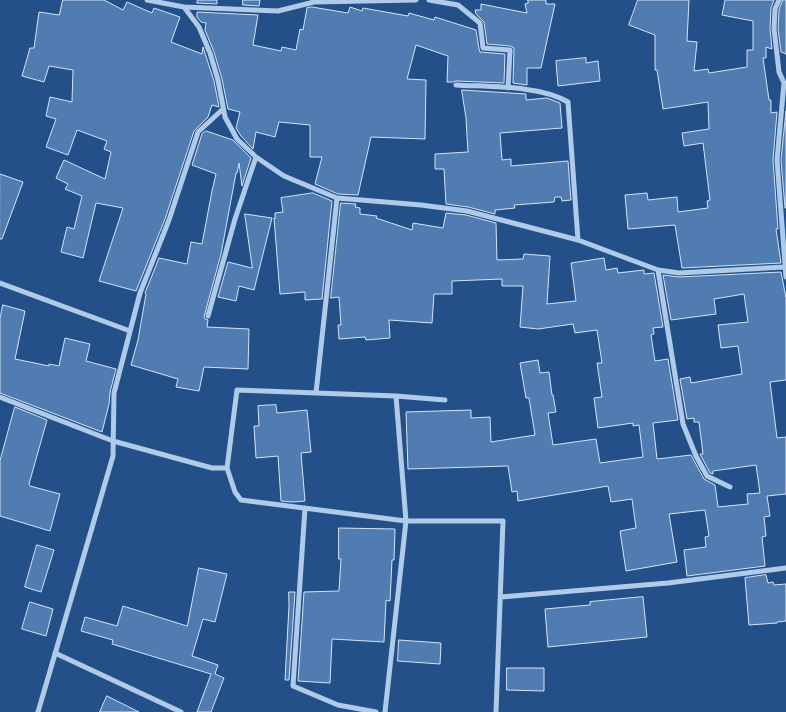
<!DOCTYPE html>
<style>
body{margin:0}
canvas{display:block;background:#245089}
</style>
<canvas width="786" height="712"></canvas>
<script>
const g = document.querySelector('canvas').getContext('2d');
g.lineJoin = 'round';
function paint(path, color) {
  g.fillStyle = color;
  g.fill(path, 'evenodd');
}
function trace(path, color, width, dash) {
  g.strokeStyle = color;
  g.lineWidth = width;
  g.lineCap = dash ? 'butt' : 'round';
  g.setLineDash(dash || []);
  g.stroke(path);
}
const building = new Path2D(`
 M 63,0 L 104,0 L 123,10 L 127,2 L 152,13 L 154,8 L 180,17 L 171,42 L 202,54 L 203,47 L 214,81 L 219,107 L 212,105 L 208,117 L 194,131 L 165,219 L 136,291 L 99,281 L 123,208 L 96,203 L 83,258 L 61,252 L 67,227 L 74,229 L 82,196 L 65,189 L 68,184 L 56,178 L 64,160 L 105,179 L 111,152 L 104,149 L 107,141 L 77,130 L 68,155 L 46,147 L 56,119 L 46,116 L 50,97 L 72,102 L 73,70 L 49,66 L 44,82 L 22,76 L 30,48 L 34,48 L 39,12 L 59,15 Z
 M 198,0 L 217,0 L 217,4 L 197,3 Z
 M 243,0 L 260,0 L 259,6 L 243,5 Z
 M 528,0 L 546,0 L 546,4 L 555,4 L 541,68 L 527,68 L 527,85 L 513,83 L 514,48 L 510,46 L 487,44 L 484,22 L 476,14 L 475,10 L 481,10 L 481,4 L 527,13 L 525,4 L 528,3 Z
 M 638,0 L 689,0 L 687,41 L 697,42 L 694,71 L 708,69 L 709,73 L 747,67 L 747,50 L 753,50 L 753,21 L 722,15 L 725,0 L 774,0 L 771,8 L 770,28 L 772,49 L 766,47 L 766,58 L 763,58 L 769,100 L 771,100 L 771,113 L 777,112 L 773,160 L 778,229 L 776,229 L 781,263 L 682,268 L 675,225 L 628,229 L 625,195 L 647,193 L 648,200 L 677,197 L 678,212 L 708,208 L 707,201 L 710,200 L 703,143 L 684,146 L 682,133 L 709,129 L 708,102 L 663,109 L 657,70 L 655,70 L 655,35 L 629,25 Z
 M 783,0 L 786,0 L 786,54 L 781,52 L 778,28 L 779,10 Z
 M 312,7 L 348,13 L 350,7 L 362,11 L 363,8 L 408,16 L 409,13 L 434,20 L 435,17 L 476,30 L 479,49 L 480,52 L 505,54 L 504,83 L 456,81 L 453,82 L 447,82 L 448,56 L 416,45 L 407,79 L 426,80 L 425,139 L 371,137 L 358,195 L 338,194 L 315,184 L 322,157 L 310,157 L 310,125 L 279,122 L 275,137 L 256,132 L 253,149 L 241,136 L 236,128 L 240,112 L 228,109 L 222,79 L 214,52 L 205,30 L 206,23 L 201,22 L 197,17 L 197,12 L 258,15 L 253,45 L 281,51 L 282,47 L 296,50 L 300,29 L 303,30 L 307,8 Z
 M 586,58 L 586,63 L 598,61 L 600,81 L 558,86 L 556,61 Z
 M 462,90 L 526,94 L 526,100 L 547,98 L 560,103 L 562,128 L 500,133 L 502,160 L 511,159 L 511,166 L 568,161 L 571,200 L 562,201 L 561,197 L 555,197 L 554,202 L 514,205 L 515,208 L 495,210 L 495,214 L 468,207 L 446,204 L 444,169 L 435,169 L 435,154 L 468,152 L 466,118 Z
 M 786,111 L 786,208 L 785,208 L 781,160 Z
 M 206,131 L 233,140 L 251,158 L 242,186 L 239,163 L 237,173 L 236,173 L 221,254 L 204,317 L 205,319 L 208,320 L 207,327 L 249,329 L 248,369 L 204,367 L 199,391 L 176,387 L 178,379 L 131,365 L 138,340 L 146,294 L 145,293 L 159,258 L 187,264 L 191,242 L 202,244 L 212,191 L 216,174 L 192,165 L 202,134 Z
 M 0,174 L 23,182 L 2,239 L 0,239 Z
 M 313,193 L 332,201 L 322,299 L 305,300 L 305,292 L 280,294 L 274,218 L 275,219 L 275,213 L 283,212 L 281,198 Z
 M 341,203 L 356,204 L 355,207 L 360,208 L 360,214 L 377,216 L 376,218 L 412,230 L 413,223 L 443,228 L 446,213 L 466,215 L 496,223 L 497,260 L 523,259 L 524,254 L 550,256 L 547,304 L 576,301 L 571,263 L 604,258 L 606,270 L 617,268 L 618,273 L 644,270 L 644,274 L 654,273 L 663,327 L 653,328 L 654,334 L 651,335 L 655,361 L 668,359 L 678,420 L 653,423 L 657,459 L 691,455 L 704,479 L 715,485 L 718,507 L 748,504 L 747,494 L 760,493 L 756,465 L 713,471 L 713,474 L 710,473 L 700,454 L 703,454 L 699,422 L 694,422 L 694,418 L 687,419 L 680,379 L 690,377 L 691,383 L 742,374 L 738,346 L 721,348 L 718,325 L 748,322 L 744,294 L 714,299 L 716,314 L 671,320 L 663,275 L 679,277 L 781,272 L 786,298 L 786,380 L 770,382 L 777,438 L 786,437 L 786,494 L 767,496 L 770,516 L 764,517 L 766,536 L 762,537 L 765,566 L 687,576 L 684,550 L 706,547 L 705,537 L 709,536 L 705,510 L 669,514 L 677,562 L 626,571 L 620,531 L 636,528 L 632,499 L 611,502 L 608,486 L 518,501 L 517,491 L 512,492 L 508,466 L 408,469 L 406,412 L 471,410 L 471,418 L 490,417 L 491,442 L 535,435 L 529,398 L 526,398 L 520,363 L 538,360 L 540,373 L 549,372 L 552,395 L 553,395 L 556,412 L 548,413 L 553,445 L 596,439 L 600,463 L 643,457 L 639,425 L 633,426 L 633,423 L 598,428 L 594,398 L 602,397 L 597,363 L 602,363 L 597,330 L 575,333 L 573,324 L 538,329 L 520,327 L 523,286 L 502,286 L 502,279 L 452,281 L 452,294 L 434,294 L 432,323 L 389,320 L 390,338 L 366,340 L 365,337 L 339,339 L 338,325 L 341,325 L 339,297 L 331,298 Z
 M 245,214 L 272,218 L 254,290 L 239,286 L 236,301 L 218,297 L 228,262 L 252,268 Z
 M 3,305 L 25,311 L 15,359 L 49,366 L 49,364 L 59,366 L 65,338 L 90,344 L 86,361 L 116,369 L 110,392 L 109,404 L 102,432 L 0,393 L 0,319 Z
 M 276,405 L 277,413 L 307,410 L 311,452 L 301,453 L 305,501 L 293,502 L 281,501 L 278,456 L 256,458 L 254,426 L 259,426 L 258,406 Z
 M 15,407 L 47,420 L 29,484 L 30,486 L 60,494 L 50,531 L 0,516 L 0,461 Z
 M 339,528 L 395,529 L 394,560 L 392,560 L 390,601 L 386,600 L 384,642 L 332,639 L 330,683 L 298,681 L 304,592 L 339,591 L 341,559 L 339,559 Z
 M 37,545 L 54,550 L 41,592 L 25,587 Z
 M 199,568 L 227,574 L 215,622 L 203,619 L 192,656 L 218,665 L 215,674 L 224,678 L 211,712 L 197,712 L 211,674 L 112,644 L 113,640 L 81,631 L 85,617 L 117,626 L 123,606 L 187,626 Z
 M 766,575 L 768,583 L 773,582 L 774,585 L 786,584 L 786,621 L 777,622 L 777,623 L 749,625 L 745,578 Z
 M 289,592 L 295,592 L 289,680 L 285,680 L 289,606 Z
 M 643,597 L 647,637 L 548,647 L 545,609 L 590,605 L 590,602 Z
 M 30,602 L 53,609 L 46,636 L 22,629 Z
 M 399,640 L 441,643 L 440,664 L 398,661 Z
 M 507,668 L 544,668 L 544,691 L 507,690 Z
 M 107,696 L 139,712 L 100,712 Z`);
paint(building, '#507cb2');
trace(building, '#d5e4f7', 1);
trace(new Path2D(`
 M 147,0 L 184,7 L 199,27 L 210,53 L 218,80 L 225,117 L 237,139 L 256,157 L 284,176 L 337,198 L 421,205 L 467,211 L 578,240
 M 429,0 L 458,5 L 480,23 L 483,48 L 510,50 L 508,88
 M 779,0 L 775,9 L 774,28 L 779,72 L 784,83 L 777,160 L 786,277
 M 184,7 L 278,11 L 314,2 L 416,0
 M 456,85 C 488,87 540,85 568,102 L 578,240 L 658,270 L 679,273 L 784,267
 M 658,270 L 683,424 L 696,456 L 707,476 L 730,487
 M 0,283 L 130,331
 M 208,316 L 235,219 L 256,157
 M 316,393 L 337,198
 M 0,397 L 113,441 L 212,468 L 227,468
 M 445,400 L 396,396 L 237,390 L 227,468 L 235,492 L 241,500 L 406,521 L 503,521 L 496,712
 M 305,508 L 293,686 L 338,705 L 376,712
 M 501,597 L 668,583 L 786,568
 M 55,653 L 181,712
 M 38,712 L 113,456 L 114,393 L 140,293 L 169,220 L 198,132 L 223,109
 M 385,712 L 406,521 L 396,396`), '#b0cae9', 5);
</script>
